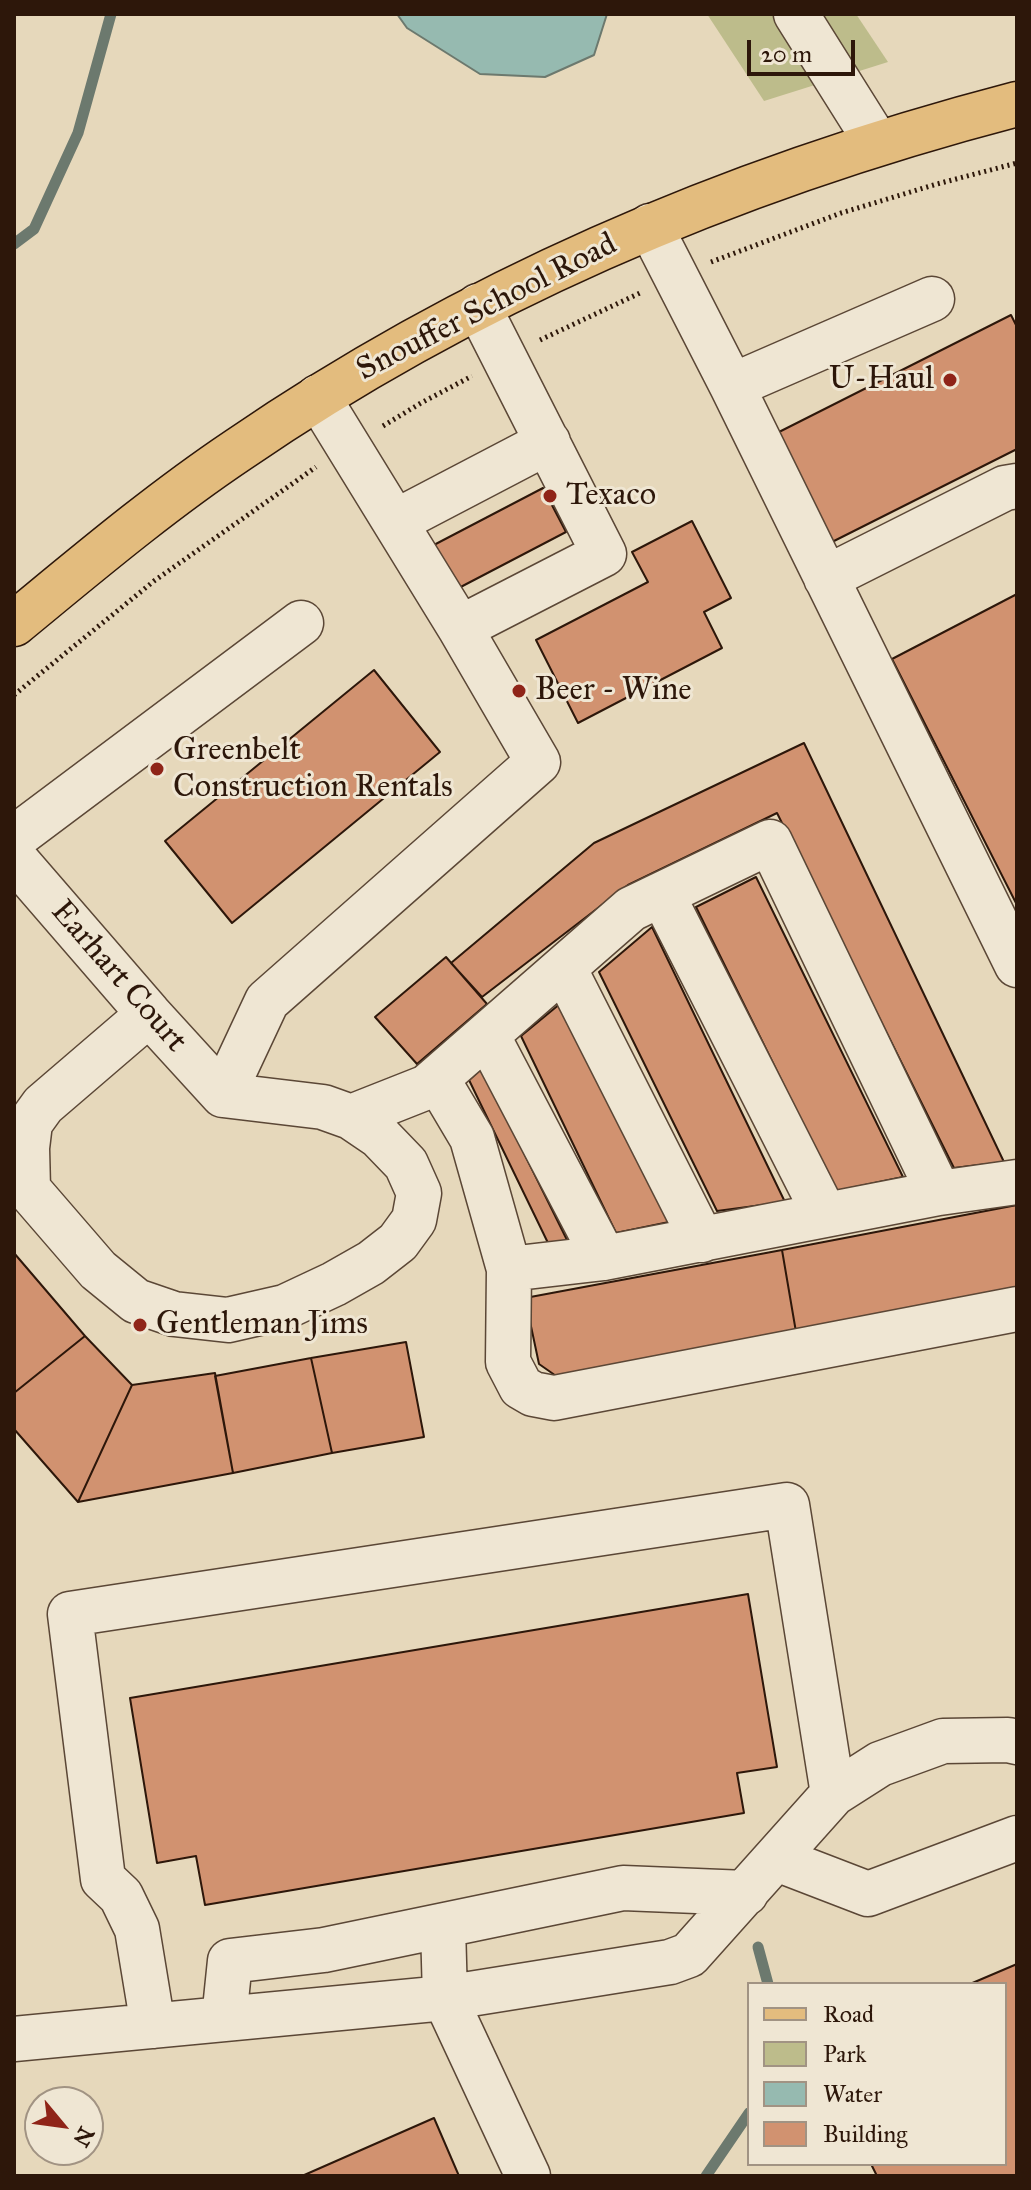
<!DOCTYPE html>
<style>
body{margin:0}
#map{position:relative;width:1031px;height:2190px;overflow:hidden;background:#e6d8bb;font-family:"IM FELL Great Primer",serif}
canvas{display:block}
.frame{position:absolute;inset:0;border:16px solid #2d170a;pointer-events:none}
.legend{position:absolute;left:747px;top:1982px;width:260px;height:184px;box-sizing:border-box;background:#efe6d3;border:2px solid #a19383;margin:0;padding:10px 14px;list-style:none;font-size:24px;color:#2d170a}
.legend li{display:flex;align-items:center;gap:16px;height:40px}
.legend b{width:40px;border:2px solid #a19383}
.north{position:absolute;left:24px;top:2086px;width:80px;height:80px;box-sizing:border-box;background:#efe6d3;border:2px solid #a19383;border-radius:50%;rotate:119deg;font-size:22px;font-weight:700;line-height:32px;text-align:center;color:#2d170a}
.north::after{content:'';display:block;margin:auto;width:28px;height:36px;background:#8f2418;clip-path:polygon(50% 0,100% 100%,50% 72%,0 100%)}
.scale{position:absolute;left:747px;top:40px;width:108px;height:36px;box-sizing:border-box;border:4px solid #2d170a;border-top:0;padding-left:10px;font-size:24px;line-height:28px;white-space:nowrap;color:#2d170a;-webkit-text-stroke:6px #efe6d3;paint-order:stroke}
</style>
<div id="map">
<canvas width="1031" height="2190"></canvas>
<div class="frame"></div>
<ul class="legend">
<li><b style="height:10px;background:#e3bc7e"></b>Road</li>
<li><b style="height:22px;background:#bdbc8b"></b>Park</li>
<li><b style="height:22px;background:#96bab0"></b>Water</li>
<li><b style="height:22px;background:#d19270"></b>Building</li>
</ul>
<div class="north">N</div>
<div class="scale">20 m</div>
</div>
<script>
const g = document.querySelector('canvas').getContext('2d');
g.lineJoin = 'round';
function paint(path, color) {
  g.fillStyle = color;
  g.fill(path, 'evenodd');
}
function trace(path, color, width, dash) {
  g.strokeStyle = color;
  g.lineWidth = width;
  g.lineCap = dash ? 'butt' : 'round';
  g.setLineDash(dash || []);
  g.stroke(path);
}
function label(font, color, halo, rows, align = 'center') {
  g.font = font + ' "IM FELL Great Primer",serif';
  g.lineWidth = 6;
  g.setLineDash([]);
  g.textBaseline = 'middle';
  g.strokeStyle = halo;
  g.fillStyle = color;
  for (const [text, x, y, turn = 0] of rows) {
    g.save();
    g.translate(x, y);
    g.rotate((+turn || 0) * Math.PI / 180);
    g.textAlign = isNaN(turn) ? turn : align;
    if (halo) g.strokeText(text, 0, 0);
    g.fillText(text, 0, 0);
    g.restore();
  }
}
paint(new Path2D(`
 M 707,14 L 856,14 L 888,62 L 764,101 Z`), '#bdbc8b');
const water = new Path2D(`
 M 397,14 L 607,14 L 594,55 L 545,77 L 480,74 L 407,28 Z`);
paint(water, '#96bab0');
trace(water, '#6c796e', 2);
trace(new Path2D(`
 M 14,244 L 34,229 L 78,133 L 111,14
 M 758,1947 L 768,1984
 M 706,2176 L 749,2113`), '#6c796e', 11);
const building = new Path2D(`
 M 1011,315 L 1017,327 L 1017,449 L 832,542 L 777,433 Z
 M 543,488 L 566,532 L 453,591 L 430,547 Z
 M 692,521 L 731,598 L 704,612 L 722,648 L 578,723 L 536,640 L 648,582 L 632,552 Z
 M 1017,594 L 1017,905 L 892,659 Z
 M 374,670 L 440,752 L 232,923 L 165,841 Z
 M 804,743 L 1004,1162 L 954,1168 L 777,813 L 628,885 L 482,997 L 451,963 L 594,843 Z
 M 756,877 L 903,1177 L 836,1191 L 696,907 Z
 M 652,927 L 785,1202 L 717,1211 L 599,972 Z
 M 446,957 L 487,1004 L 417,1064 L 375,1017 Z
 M 561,1003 L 669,1222 L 616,1233 L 521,1036 Z
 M 482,1068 L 568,1242 L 549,1245 L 469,1080 Z
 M 1017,1205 L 1017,1291 L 796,1332 L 782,1250 Z
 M 782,1250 L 796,1332 L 559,1378 L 539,1364 L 525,1298 Z
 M 14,1253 L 85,1336 L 14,1393 Z
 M 85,1336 L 132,1385 L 78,1502 L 14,1429 L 14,1393 Z
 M 406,1342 L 424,1437 L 332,1453 L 311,1358 Z
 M 311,1358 L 332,1453 L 233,1473 L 215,1376 Z
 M 215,1373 L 233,1473 L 78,1502 L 132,1385 Z
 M 748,1594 L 777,1767 L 737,1773 L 744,1813 L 205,1905 L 196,1856 L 157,1863 L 130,1698 Z
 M 1017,1964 L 1017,2176 L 877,2176 L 871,2164 L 1005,2164 L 1005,1984 L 970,1984 Z
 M 434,2118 L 459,2176 L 302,2176 Z`);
paint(building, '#d19270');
trace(building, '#2d170a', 2);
const minor = new Path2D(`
 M 796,14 L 877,143
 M 650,226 L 732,386 L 1017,965
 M 732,386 L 932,299
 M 318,397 L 460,628
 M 395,522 L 548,442
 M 826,578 L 1005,488 L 1017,486
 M 14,838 L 301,623
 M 14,858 L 149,1014 L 223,1095
 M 662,894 L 825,1215
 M 564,968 L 702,1240
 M 149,1014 L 43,1105 L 30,1123 L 27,1148 L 28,1189 L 98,1270 L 136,1301 L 174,1314 L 228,1320 L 285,1307 L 334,1284 L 371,1263 L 398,1242 L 414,1220 L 419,1193 L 406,1164 L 379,1136 L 351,1117 L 323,1107 L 223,1095
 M 487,1035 L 604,1258
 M 437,1079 L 472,1138 L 509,1269 L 508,1362 L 521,1387 L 533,1394 L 554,1398 L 1017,1309
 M 223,1095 L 267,1001 L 538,762 L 460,628 L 604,554 L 478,306
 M 351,1117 L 427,1087 L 631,909 L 770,842 L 939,1193
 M 509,1269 L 604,1258 L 939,1193 L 1017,1182
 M 777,1859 L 868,1894 L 1017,1838
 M 443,1926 L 445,1998 L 528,2176
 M 224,2019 L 230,1961 L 324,1950 L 623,1888 L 746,1893
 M 153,2026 L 137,1929 L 121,1896 L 103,1879 L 70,1614 L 787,1505 L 833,1794
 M 14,2039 L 445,1998 L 670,1962 L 689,1955 L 833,1794 L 880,1764 L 943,1741 L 1008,1740 L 1017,1742`);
const major = new Path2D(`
 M 14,624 C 87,564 159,503 238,450 C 474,288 741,176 1017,104`);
trace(minor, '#5b4736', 47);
trace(major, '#2d170a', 47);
trace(new Path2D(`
 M 711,262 L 841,213 L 937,184 L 1017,163
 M 540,340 L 640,293
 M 383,426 L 421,403 L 472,376
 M 14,695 L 154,581 L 316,467`), '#2d170a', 5, [2, 4]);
trace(minor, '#efe6d3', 44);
trace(major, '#e3bc7e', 44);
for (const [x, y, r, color] of [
 [950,380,8,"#8f2418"],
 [550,496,8,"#8f2418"],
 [519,691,8,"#8f2418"],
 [157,769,8,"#8f2418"],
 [140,1325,8,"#8f2418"]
]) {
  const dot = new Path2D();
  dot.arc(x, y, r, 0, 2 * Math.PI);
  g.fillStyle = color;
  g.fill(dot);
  trace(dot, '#efe6d3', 3);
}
label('32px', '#2d170a', '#efe6d3', [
 ["Snouffer School Road",487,308,-27],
 ["Earhart Court",118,977,49]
]);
label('32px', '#2d170a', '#efe6d3', [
 ["U-Haul",934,380,"right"],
 ["Texaco",566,496],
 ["Beer - Wine",535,691],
 ["Greenbelt",173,751],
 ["Construction Rentals",173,788],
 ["Gentleman Jims",156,1325]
], 'left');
</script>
